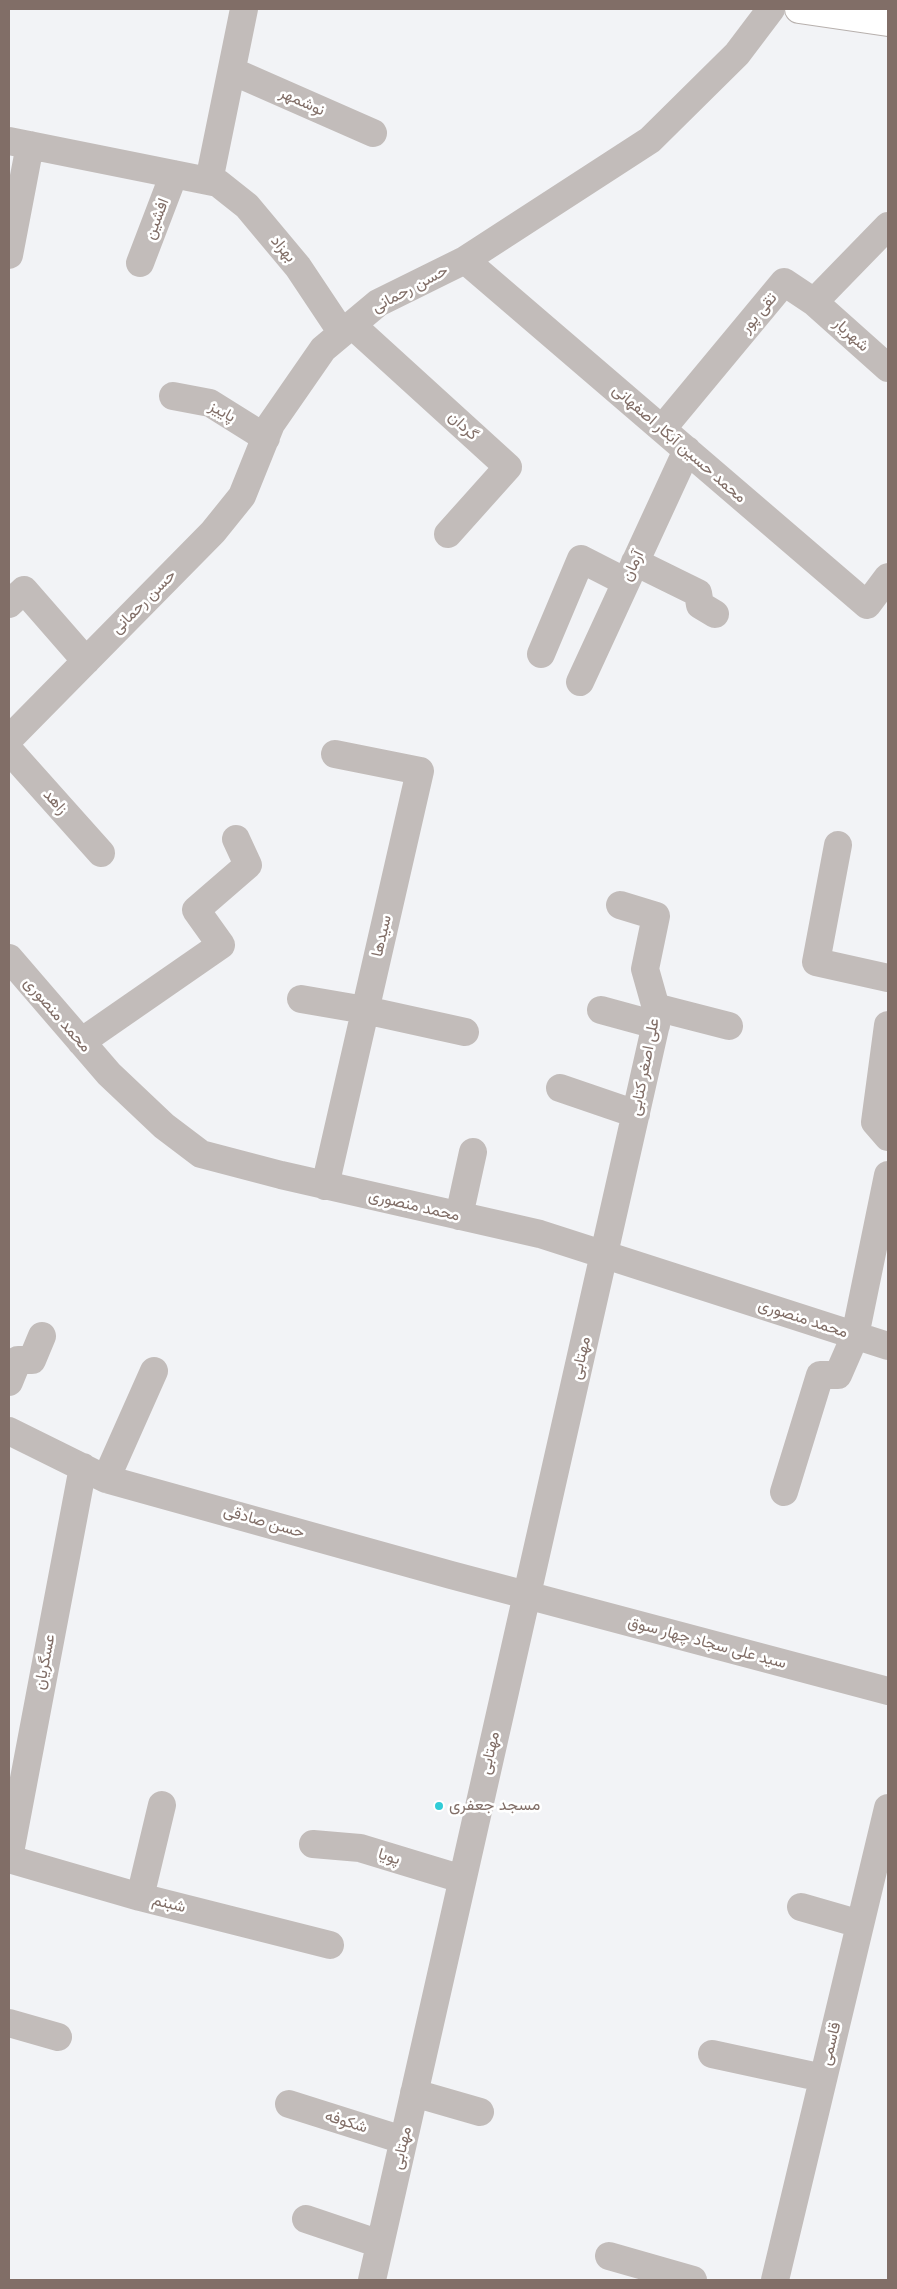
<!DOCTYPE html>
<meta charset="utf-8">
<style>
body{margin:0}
#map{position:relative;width:897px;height:2289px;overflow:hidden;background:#f2f3f6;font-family:Arial,sans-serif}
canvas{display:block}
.frame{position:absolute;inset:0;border:10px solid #816e67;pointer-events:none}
</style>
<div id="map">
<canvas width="897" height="2289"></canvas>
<div class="frame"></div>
</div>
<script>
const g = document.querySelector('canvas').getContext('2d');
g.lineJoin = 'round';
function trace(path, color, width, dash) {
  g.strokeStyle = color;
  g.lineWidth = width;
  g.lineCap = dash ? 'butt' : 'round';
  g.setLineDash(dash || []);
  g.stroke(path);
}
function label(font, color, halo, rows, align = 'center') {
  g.font = font + ' Arial,Vazirmatn,sans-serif';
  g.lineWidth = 5;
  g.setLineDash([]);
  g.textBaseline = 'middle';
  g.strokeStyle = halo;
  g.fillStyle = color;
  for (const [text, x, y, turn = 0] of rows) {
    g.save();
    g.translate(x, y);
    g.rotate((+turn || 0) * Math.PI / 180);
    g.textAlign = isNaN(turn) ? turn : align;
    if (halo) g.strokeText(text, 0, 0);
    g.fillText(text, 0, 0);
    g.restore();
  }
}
const secondary = new Path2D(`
 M 799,9 L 888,22`);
trace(secondary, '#b7b0ad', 30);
trace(new Path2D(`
 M 232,71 L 373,133
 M 9,141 L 218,183 L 247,206 L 298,267 L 342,333
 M 209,181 L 244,9
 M 9,255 L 30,145
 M 465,260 L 867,605 L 888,577
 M 140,263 L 174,174
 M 814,302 L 888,368
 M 352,325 L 508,467 L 448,534
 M 173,396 L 210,403 L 266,438
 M 662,429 L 784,282 L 814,302 L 888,226
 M 635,562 L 698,593 L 700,605 L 715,614
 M 9,604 L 24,590 L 86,661
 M 541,654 L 581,559 L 626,582
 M 580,682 L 687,450
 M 9,739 L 213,532 L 242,496 L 271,424 L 323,349 L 378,303 L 465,260 L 650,140 L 737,54 L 771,9
 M 9,750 L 101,853
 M 838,845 L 816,962 L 888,978
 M 9,958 L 109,1074 L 164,1126 L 201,1154 L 281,1175 L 540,1234 L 888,1346
 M 301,999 L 365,1010 L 465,1032
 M 655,1007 L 729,1026
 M 601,1010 L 656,1025
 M 888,1025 L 875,1122 L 888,1137
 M 81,1042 L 221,945 L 196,910 L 248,865 L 236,839
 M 560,1088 L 636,1114
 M 325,1186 L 420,771 L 335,754
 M 459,1216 L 473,1152
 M 9,1382 L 18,1360 L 32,1360 L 42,1336
 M 9,1431 L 106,1479 L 451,1575 L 888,1691
 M 106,1479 L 154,1371
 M 784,1492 L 820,1375 L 838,1375 L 855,1336 L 888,1175
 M 313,1844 L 360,1848 L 462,1879
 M 9,1858 L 83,1467
 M 9,1859 L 140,1897 L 330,1945
 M 140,1897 L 162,1805
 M 801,1907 L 860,1924
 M 9,2023 L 58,2037
 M 712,2054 L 823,2078
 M 414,2093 L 480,2112
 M 289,2104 L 403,2140
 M 306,2219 L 380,2244
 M 609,2256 L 693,2280
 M 372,2280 L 658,1015 L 645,969 L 656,916 L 620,905
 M 775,2280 L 888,1808`), '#c2bcba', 28);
trace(secondary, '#fff', 28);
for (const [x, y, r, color] of [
 [439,1806,5,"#31ccd7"]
]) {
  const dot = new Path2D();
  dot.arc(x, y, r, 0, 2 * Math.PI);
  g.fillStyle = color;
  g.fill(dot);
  trace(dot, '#fff', 2);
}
label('16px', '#816e67', '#fff', [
 ["نوشمهر",302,102,24],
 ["افشین",157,219,-69],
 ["بهزاد",283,249,50],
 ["حسن رحمانی",410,289,-28],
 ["تقی پور",759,313,-50],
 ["شهریار",851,335,42],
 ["پاییز",222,412,29],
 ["گردان",463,426,43],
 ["محمد حسین آبکار اصفهانی",679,444,41],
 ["آرمان",633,566,-65],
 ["حسن رحمانی",144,602,-45],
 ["زاهد",55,802,48],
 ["سیدها",382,936,-77],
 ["محمد منصوری",57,1015,49],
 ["علی اصغر کتابی",645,1067,-79],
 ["محمد منصوری",414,1206,13],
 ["محمد منصوری",803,1319,18],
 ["مهتابی",581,1358,-77],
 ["حسن صادقی",264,1522,16],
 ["سید علی سجاد چهار سوق",707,1643,15],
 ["عسگریان",45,1662,-79],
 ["مهتابی",490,1753,-77],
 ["پویا",389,1857,17],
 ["شبنم",169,1904,14],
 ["قاسمی",831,2044,-76],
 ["شکوفه",346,2122,17],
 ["مهتابی",402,2148,-77]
]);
label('16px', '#816e67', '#fff', [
 ["مسجد جعفری",449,1806]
], 'left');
</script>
